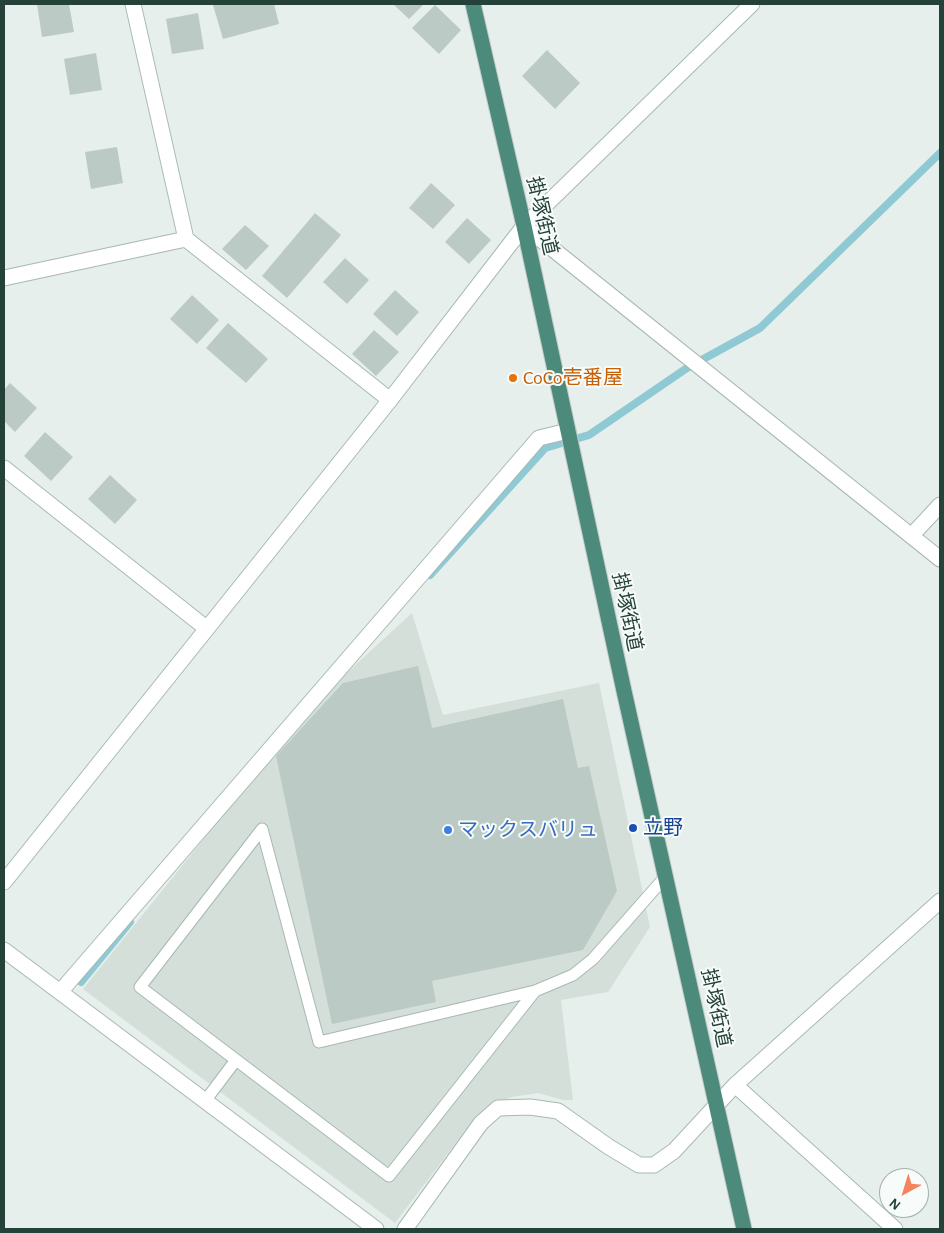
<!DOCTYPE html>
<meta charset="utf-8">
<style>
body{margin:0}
#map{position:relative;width:944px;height:1233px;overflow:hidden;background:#e6efeb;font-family:"Alegreya Sans",sans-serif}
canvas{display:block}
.frame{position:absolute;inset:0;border:5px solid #24423a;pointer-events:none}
.north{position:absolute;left:879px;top:1168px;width:50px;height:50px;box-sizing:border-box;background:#f7fbf9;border:1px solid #a3b1ad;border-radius:50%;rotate:219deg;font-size:14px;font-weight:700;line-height:20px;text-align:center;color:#24423a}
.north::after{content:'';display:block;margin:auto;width:18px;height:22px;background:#f4845f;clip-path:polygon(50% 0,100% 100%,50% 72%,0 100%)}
</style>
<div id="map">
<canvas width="944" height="1233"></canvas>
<div class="frame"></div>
<div class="north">N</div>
</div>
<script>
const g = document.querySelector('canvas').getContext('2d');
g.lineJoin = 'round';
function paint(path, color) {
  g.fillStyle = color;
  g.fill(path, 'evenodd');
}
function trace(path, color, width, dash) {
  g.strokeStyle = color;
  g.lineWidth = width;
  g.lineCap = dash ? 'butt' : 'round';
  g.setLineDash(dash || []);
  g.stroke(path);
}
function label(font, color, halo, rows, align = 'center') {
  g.font = font + ' "Alegreya Sans","Noto Sans JP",sans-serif';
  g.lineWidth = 4;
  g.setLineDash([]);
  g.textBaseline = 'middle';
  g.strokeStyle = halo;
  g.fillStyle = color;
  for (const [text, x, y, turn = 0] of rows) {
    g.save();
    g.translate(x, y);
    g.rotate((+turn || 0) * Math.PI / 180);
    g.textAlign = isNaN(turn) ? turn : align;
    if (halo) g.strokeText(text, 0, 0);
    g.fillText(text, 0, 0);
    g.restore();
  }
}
paint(new Path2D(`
 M 412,613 L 443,715 L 599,683 L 650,927 L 608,992 L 561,1000 L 573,1100 L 563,1100 L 538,1093 L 512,1097 L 490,1105 L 475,1118 L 395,1223 L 83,989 L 272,754 L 340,679 Z`), '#d4dfda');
trace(new Path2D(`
 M 430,575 L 545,448 L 589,435 L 687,368 L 760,328 L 940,153
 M 81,982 L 130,922`), '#8ec9d4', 8);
paint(new Path2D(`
 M 37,4 L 69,4 L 74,32 L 42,37 Z
 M 218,4 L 274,4 L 279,24 L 223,39 L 213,5 Z
 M 393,4 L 424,4 L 409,19 Z
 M 435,5 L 461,30 L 439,54 L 412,28 Z
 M 198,13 L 204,49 L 172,54 L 166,19 Z
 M 547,50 L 580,83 L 555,109 L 522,76 Z
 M 96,53 L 102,90 L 70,95 L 64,59 Z
 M 117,147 L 123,183 L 91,189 L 85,152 Z
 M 431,183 L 455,205 L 433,229 L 409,208 Z
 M 315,213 L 341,235 L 287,298 L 262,276 Z
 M 467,218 L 491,240 L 469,264 L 445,242 Z
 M 245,225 L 269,246 L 246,270 L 222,249 Z
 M 345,258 L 369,280 L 347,304 L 323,282 Z
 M 395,290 L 419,312 L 397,336 L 373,314 Z
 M 192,295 L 219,320 L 197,344 L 170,319 Z
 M 228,323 L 268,359 L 246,383 L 206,348 Z
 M 374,330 L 399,352 L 376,376 L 352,354 Z
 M 10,383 L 37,408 L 15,432 L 4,421 L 4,390 Z
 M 45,432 L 73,457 L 51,481 L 24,456 Z
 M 110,475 L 137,500 L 115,524 L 88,499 Z
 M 418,666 L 432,728 L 563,699 L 578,768 L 589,766 L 617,891 L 583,950 L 432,981 L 436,1002 L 332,1024 L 276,756 L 343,683 Z`), '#bbcac4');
const service = new Path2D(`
 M 535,991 L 319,1042 L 262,829 L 140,987 L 389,1176 L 535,991 L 573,975 L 593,959 L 666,876
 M 205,1101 L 236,1060`);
const minor = new Path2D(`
 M 133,4 L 186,239 L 390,400
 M 524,226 L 940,559
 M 4,278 L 186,239
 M 4,468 L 206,628
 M 912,535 L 940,505
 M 4,950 L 376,1229
 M 60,992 L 539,438 L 568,431
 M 735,1085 L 895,1229
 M 405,1229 L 481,1123 L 498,1108 L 530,1107 L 558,1111 L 609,1147 L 639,1165 L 654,1165 L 674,1151 L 735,1085 L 940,901`);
const tertiary = new Path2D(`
 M 4,882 L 390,400 L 524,226 L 752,4`);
const trunk = new Path2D(`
 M 473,4 L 524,226 L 624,691 L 744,1229`);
trace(service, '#a8b8b2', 13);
trace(minor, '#a8b8b2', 17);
trace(tertiary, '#a8b8b2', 17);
trace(trunk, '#c2cac8', 17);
trace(service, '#fff', 11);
trace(minor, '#fff', 15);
trace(tertiary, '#fff', 15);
trace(trunk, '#4c8a7c', 15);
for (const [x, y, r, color] of [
 [513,378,5,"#e8710a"],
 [633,828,5,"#1a4fb4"],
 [448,830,5,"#3f7fe0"]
]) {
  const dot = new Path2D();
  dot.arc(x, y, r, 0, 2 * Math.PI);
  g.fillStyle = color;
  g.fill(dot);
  trace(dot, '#f7fbf9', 2);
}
label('20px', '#24423a', '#f7fbf9', [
 ["掛塚街道",542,216,77],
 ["掛塚街道",627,612,78],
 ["掛塚街道",716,1008,78]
]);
label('20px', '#c56008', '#f7fbf9', [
 ["CoCo壱番屋",523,378]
], 'left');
label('20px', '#164399', '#f7fbf9', [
 ["立野",643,828]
], 'left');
label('20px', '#366cbe', '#f7fbf9', [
 ["マックスバリュ",458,830]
], 'left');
</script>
